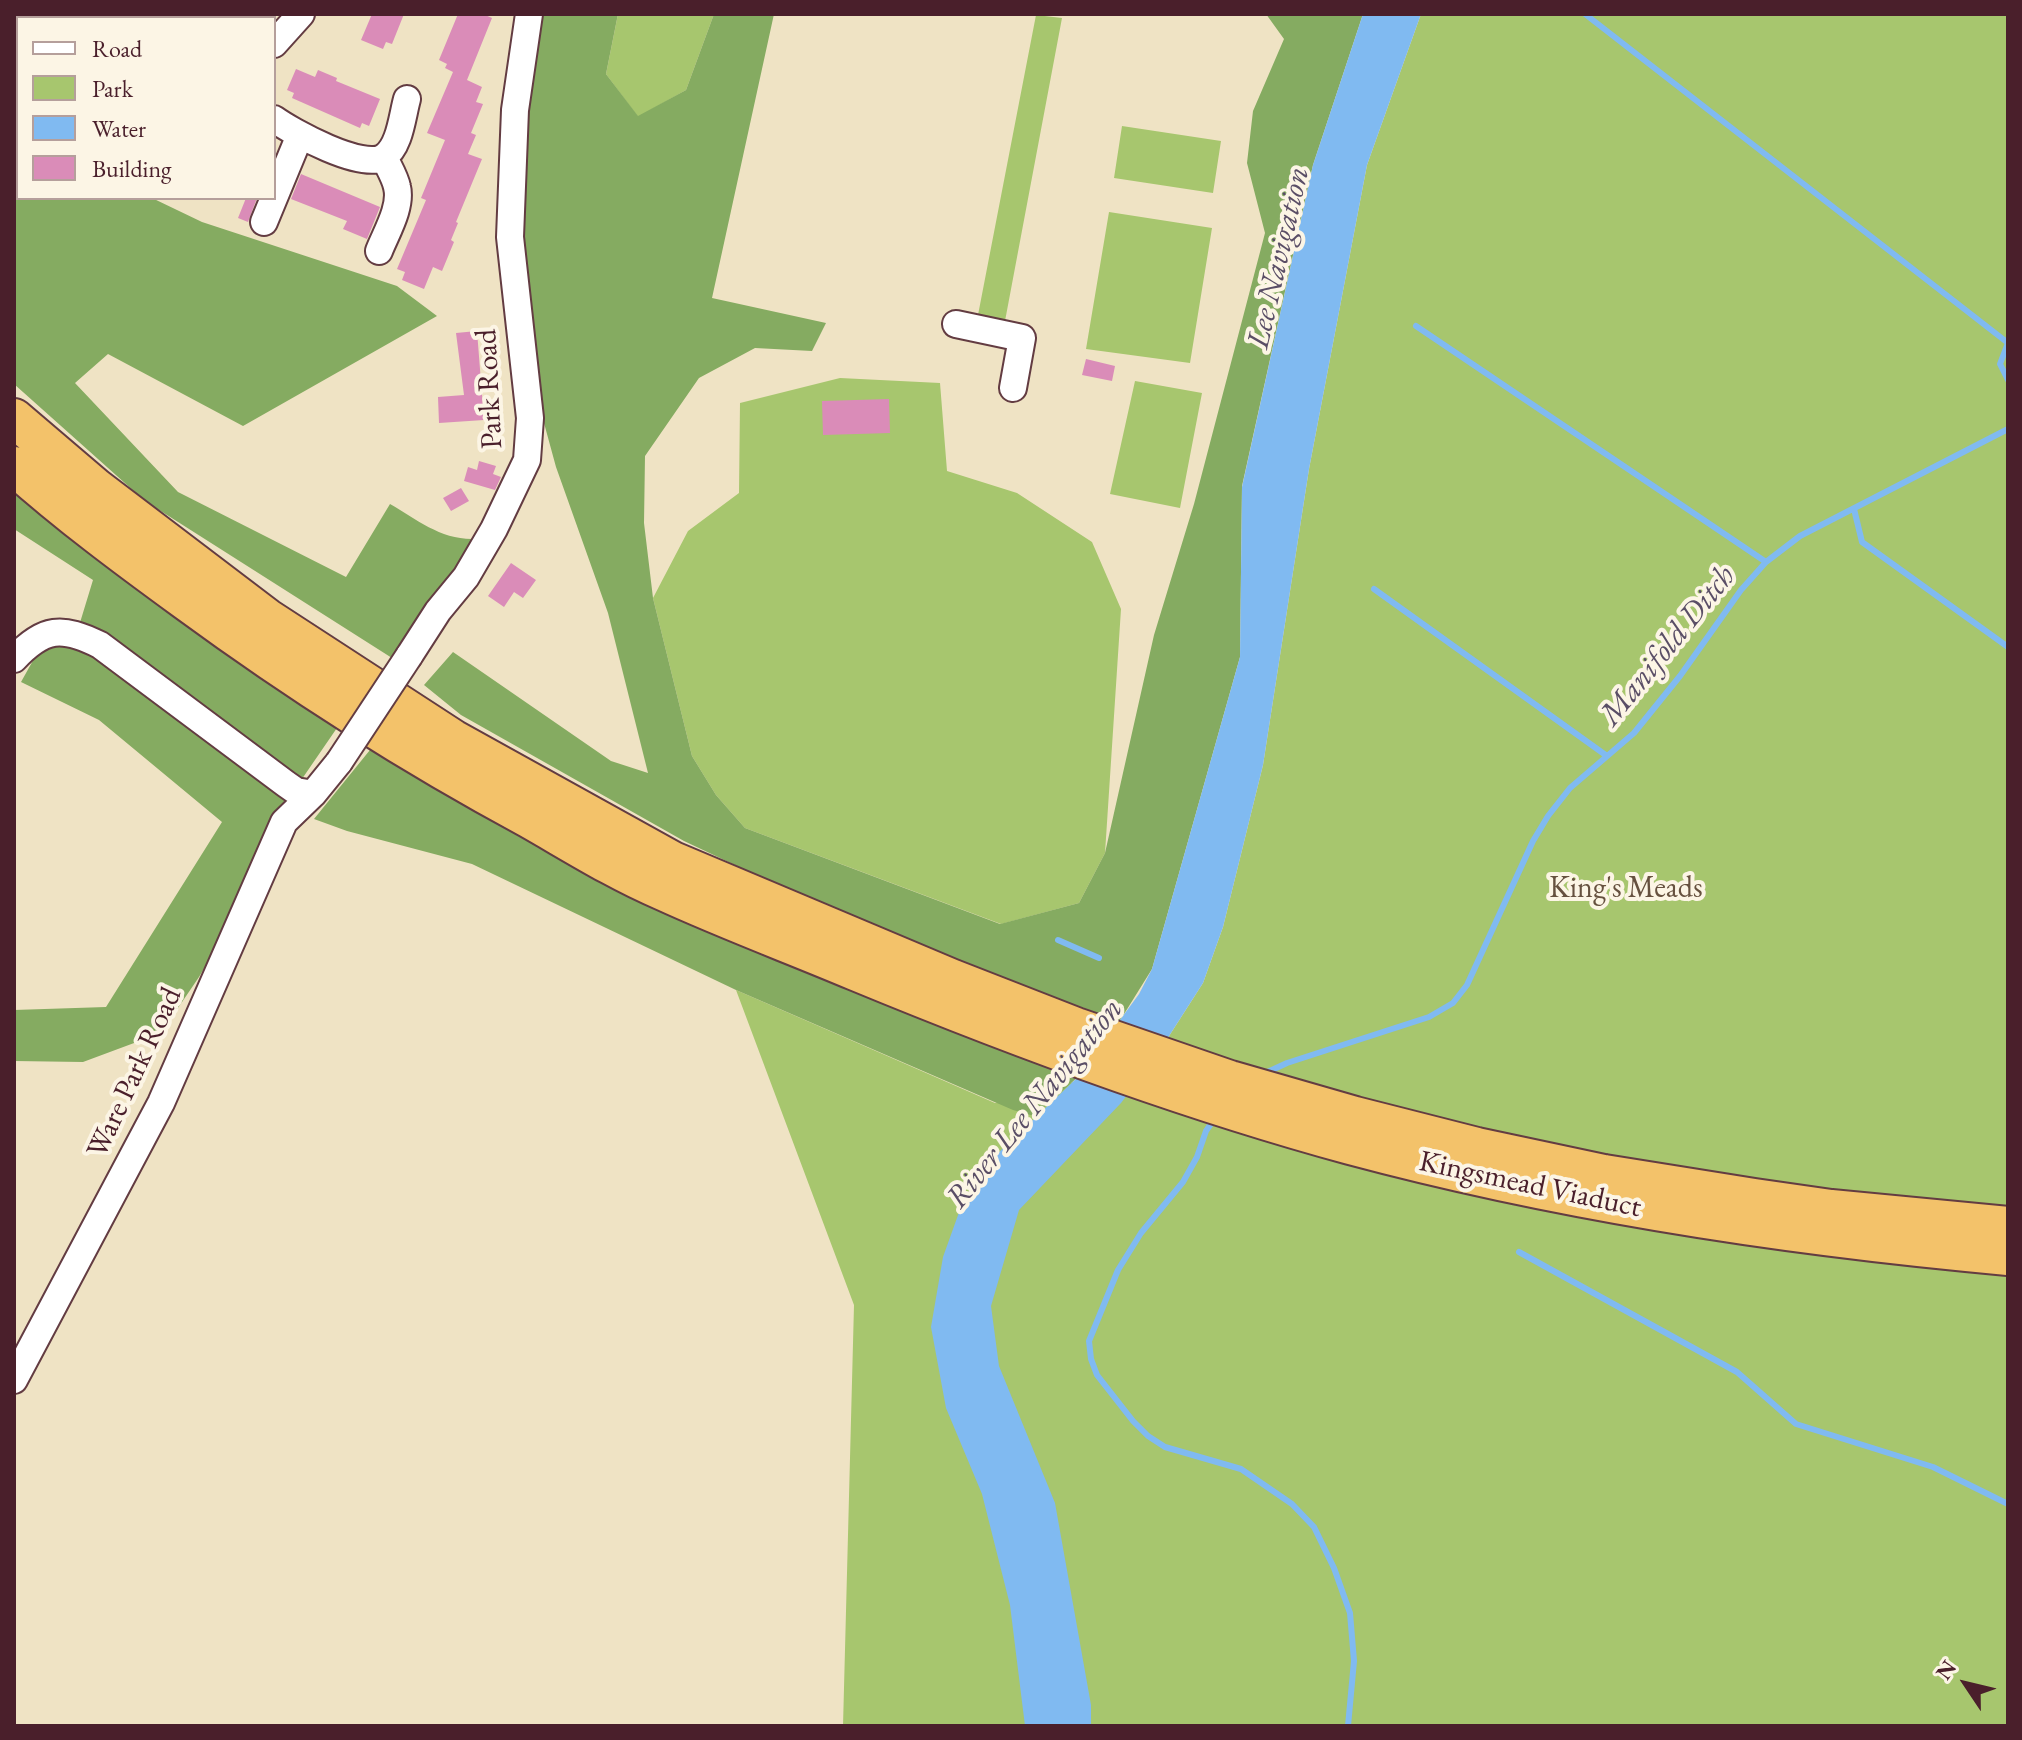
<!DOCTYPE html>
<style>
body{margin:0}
#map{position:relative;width:2022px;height:1740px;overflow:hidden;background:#efe3c4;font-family:"EB Garamond",serif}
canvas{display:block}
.frame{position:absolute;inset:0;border:16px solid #4a1f2b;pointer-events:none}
.legend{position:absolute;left:16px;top:16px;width:260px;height:184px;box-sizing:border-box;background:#fcf5e5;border:2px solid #b59f9b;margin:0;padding:10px 14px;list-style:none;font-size:24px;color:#4a1f2b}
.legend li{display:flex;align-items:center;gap:16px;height:40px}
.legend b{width:40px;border:2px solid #b59f9b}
.north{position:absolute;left:1926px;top:1644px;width:80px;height:80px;-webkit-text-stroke:6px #fcf5e5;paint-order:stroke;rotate:305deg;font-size:22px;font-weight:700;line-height:32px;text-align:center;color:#4a1f2b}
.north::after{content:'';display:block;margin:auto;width:28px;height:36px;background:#4a1f2b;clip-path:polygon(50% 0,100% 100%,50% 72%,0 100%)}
</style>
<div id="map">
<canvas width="2022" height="1740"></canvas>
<div class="frame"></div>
<ul class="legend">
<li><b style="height:10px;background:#fff"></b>Road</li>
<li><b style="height:22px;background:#a7c66e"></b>Park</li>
<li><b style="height:22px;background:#80baf1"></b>Water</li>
<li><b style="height:22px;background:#da8cb8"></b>Building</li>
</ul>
<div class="north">N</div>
</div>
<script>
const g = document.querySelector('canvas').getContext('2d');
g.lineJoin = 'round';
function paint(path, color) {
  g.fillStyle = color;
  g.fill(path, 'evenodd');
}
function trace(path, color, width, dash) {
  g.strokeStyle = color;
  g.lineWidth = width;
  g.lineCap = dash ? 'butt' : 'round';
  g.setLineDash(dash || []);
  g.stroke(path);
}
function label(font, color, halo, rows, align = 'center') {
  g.font = font + ' "EB Garamond",serif';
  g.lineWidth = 8;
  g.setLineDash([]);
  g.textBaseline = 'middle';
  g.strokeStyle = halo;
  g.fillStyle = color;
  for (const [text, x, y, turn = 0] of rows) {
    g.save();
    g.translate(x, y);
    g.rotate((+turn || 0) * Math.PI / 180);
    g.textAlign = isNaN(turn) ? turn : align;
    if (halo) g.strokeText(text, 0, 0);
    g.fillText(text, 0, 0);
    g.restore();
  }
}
paint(new Path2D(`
 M 618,14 L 714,14 L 686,90 L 638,117 L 606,74 Z
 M 1421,14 L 2008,14 L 2008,1726 L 843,1726 L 854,1305 L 736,990 L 995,1103 L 1153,1061 L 1203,983 L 1223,927 L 1263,765 L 1309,469 L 1367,165 Z
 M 1036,15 L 1062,18 L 1005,321 L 978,315 Z
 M 1122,126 L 1221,141 L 1213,193 L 1114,178 Z
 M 1109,212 L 1212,228 L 1190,363 L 1086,349 Z
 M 840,378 L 940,383 L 947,471 L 1017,493 L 1092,542 L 1121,609 L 1105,853 L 1079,903 L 1001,924 L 745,828 L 716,795 L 692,756 L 653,598 L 688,531 L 739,493 L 740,403 Z
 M 1135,381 L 1202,393 L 1180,508 L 1110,494 Z`), '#a7c66e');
paint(new Path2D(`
 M 534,14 L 618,14 L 606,74 L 638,116 L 686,90 L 714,14 L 774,14 L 712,298 L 826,323 L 812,351 L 755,348 L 699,378 L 645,456 L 644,523 L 653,598 L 692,756 L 716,795 L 745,828 L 1000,924 L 1079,903 L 1105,853 L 1154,635 L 1194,504 L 1265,233 L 1247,163 L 1253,111 L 1284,39 L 1266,14 L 1363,14 L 1313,165 L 1242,486 L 1240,657 L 1152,969 L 1116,1027 L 913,949 L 684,841 L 461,715 L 424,685 L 453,652 L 611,761 L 648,773 L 608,613 L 556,467 L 538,401 L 514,237 Z
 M 14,138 L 18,139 L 18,198 L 152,198 L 202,222 L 397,286 L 437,316 L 243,426 L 108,354 L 75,383 L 178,492 L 346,577 L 390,504 C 416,519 440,539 472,539 L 476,542 L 444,598 L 392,658 L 145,501 L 14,384 Z
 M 14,490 L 144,595 L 339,725 L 282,808 L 271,852 L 199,977 L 161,1033 L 83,1062 L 14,1061 L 14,1010 L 106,1007 L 222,822 L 99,720 L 21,682 L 40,648 L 75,639 L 93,580 L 14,529 Z
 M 374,745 L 1079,1076 L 1034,1116 L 1013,1110 L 736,990 L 472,864 L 347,831 L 314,819 Z`), '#85ab61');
paint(new Path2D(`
 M 1363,14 L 1421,14 L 1367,165 L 1309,469 L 1263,765 L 1223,927 L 1203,983 L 1153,1061 L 1121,1103 L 1019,1210 L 991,1306 L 999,1366 L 1055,1503 L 1091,1705 L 1091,1726 L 1025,1726 L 1010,1605 L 982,1494 L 946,1408 L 931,1327 L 943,1257 L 962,1204 L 996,1155 L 1079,1076 L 1139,994 L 1152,969 L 1240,657 L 1242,487 L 1313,165 Z`), '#80baf1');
trace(new Path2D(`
 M 1585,14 L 2008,343
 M 1416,326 L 1766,562
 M 2008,343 L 2000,364 L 2008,380
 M 1854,509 L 1862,542 L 2008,647
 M 1374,589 L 1607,756
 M 1058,940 L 1099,958
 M 1261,1075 L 1287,1063 L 1429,1017 L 1453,1003 L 1467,985 L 1533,841 L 1548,816 L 1570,788 L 1634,733 L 1680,676 L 1741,590 L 1766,562 L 1800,536 L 2008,429
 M 1215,1118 L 1206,1131 L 1197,1157 L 1183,1182 L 1141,1233 L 1118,1270 L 1089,1341 L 1091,1359 L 1097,1375 L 1133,1421 L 1148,1436 L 1165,1447 L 1241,1469 L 1292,1504 L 1314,1527 L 1334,1568 L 1350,1613 L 1354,1661 L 1348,1726
 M 1519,1252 L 1737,1372 L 1796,1424 L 1933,1467 L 2008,1504`), '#80baf1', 6);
paint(new Path2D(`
 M 372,14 L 404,14 L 392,44 L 386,42 L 383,49 L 361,40 Z
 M 458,14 L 483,14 L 492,18 L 467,80 L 482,87 L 476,102 L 483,104 L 471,133 L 476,135 L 468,154 L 482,159 L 456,222 L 458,223 L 451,240 L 454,242 L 442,271 L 433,267 L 424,289 L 402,280 L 405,272 L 397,269 L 426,200 L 421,198 L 445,140 L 427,133 L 453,72 L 445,68 L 447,64 L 439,60 Z
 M 296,69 L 315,77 L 318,70 L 337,78 L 336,81 L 380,99 L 369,126 L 362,123 L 360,128 L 292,98 L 294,93 L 287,90 Z
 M 301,174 L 380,207 L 367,239 L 343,229 L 347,221 L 291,199 Z
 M 246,198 L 257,198 L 248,222 L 238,218 Z
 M 477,331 L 484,420 L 439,423 L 438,397 L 464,395 L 456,333 Z
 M 1086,359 L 1115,366 L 1112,381 L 1082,375 Z
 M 889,399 L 890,433 L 823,435 L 822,401 Z
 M 479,461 L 496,466 L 493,474 L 501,477 L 495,490 L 464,481 L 468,467 L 477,470 Z
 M 461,488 L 469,501 L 451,511 L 443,498 Z
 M 511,563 L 536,580 L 523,598 L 514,592 L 504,607 L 488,596 Z`), '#da8cb8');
const minor = new Path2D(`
 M 40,18 L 41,14
 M 274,44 L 301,14
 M 14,78 L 18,69
 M 14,111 L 18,112
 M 274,119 C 292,132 363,171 384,157 C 400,146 402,117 407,99
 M 264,222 L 300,135
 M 379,251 C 386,233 402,207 397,187 C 395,177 388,166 384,157
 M 956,324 L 1022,338 L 1013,388
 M 409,656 L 438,611 L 466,577 L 494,529 L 527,460 L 530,418 L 510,237 L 515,110 L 529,14
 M 14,659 C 44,627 62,626 100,645 L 286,784 L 296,791 L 313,794
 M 14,1380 L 161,1103 L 284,822 L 313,794 L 339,762`);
const highway = new Path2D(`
 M 14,418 L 96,488 L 267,618 L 453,739 L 673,861 L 953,979 L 1076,1027 L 1230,1080 L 1355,1116 L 1477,1147 L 1604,1174 L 1754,1198 L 1831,1209 L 2008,1226
 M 14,466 C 69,515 127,558 186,601 C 295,681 409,754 528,818 C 572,843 616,871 663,891 C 726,920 791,944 855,971 C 1017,1038 1181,1099 1350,1145 C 1566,1203 1786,1236 2008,1256`);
trace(minor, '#633c42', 30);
trace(highway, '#633c42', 42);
trace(minor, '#fff', 26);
trace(highway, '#f3c26a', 38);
const minorBridge = new Path2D(`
 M 339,762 L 409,656`);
trace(minorBridge, '#633c42', 30, []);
trace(minorBridge, '#fff', 26);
label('30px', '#4a1f2b', '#fcf5e5', [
 ["Park Road",490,389,-93],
 ["Ware Park Road",135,1073,-65],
 ["Kingsmead Viaduct",1530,1185,12]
]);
label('30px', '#66513f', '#fcf5e5', [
 ["King's Meads",1626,889]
]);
label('italic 32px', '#5a4e66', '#fcf5e5', [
 ["Lee Navigation",1279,258,-77],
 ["Manifold Ditch",1668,646,-51],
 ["River Lee Navigation",1035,1104,-51]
]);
</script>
